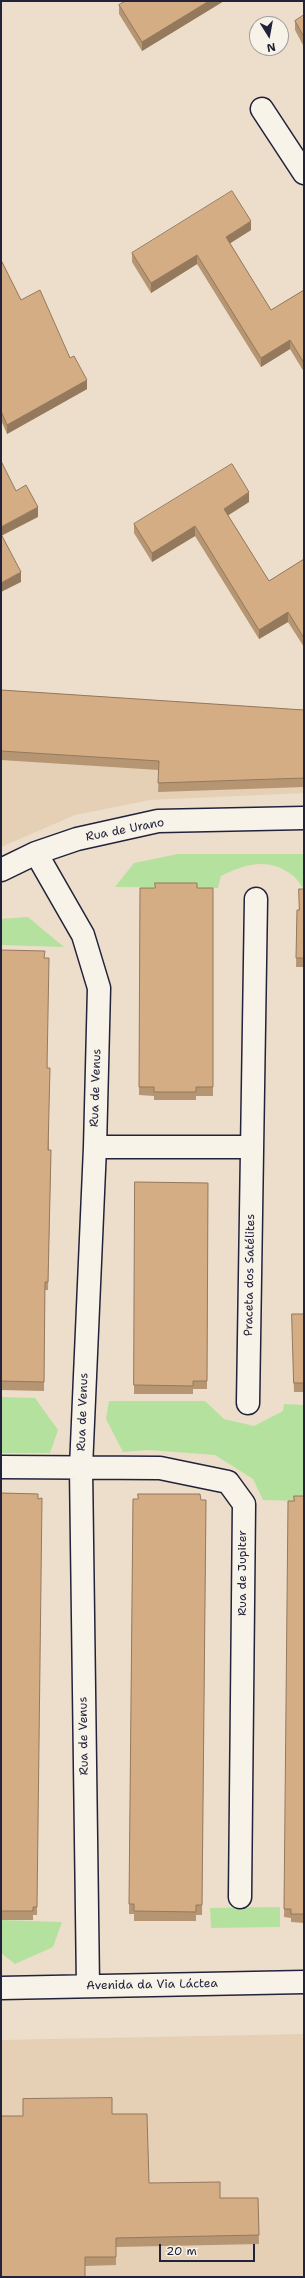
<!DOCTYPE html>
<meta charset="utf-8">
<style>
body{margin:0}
#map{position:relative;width:305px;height:2278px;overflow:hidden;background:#ecdeca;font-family:"Shantell Sans",sans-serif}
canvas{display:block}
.frame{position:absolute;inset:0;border:2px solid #22223b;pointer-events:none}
.north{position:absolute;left:249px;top:16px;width:40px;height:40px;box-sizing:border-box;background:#f7f3e8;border:1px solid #a29fa3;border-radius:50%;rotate:169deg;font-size:11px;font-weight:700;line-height:16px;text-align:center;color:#22223b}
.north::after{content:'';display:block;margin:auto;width:14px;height:18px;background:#22223b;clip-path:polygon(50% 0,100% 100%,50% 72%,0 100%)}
.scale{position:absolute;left:159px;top:2244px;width:96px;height:18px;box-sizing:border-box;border:2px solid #22223b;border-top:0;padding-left:5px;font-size:12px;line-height:14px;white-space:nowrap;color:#22223b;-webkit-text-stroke:3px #f7f3e8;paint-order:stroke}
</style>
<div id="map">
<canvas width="305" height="2278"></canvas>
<div class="frame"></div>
<div class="north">N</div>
<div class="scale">20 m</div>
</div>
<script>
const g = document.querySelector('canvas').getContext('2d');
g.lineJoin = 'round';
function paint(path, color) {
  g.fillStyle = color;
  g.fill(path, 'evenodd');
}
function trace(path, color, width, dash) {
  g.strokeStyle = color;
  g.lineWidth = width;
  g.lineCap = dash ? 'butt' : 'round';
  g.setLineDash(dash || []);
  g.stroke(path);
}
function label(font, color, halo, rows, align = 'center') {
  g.font = font + ' "Shantell Sans",sans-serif';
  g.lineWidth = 3;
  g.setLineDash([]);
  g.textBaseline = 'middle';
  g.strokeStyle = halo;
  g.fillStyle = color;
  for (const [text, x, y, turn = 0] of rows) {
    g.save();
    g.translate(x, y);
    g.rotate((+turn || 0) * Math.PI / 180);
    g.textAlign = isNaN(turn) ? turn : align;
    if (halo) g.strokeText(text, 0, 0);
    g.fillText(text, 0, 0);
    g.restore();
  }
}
paint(new Path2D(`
 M 1,690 L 304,718 L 304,793 L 150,800 L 75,815 L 1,847 Z
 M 304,2034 L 304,2277 L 1,2277 L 1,2040 Z`), '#e5cfb5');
paint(new Path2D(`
 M 178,854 L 304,854 L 304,889 C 300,885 297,878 292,875 C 268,857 245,864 221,876 L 218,888 L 115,887 L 134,863 Z
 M 28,917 L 64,947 L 1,945 L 1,919 Z
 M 1,1397 L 35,1398 L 58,1430 L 50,1453 L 1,1453 Z
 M 109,1401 L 205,1401 L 224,1419 L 254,1426 L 283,1411 L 284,1404 L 304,1405 L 304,1501 L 263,1500 L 253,1479 L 215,1455 L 148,1450 L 123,1452 L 106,1419 Z
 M 280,1907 L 280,1927 L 211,1928 L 210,1908 Z
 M 1,1920 L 62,1922 L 53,1947 L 15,1964 L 1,1953 Z`), '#b5e19f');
const minor = new Path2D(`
 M 262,109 L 304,173
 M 36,853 L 83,935 L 99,988 L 95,1147 L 81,1468 L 88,1986
 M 1,870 L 36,853 L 77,839 L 158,821 L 304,818
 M 95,1147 L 251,1147
 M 248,1403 L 256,899
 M 1,1467 L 160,1468 L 228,1482 L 244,1504 L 240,1897
 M 1,1988 L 304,1982`);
trace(minor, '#22223b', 25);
trace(minor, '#f7f3e8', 22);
paint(new Path2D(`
 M 224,1 L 142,51 L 119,14 L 119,5 Z
 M 304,15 L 304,47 L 295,30 L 295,21 Z
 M 251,230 L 230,243 L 271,310 L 304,290 L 304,372 L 290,349 L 261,367 L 197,264 L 151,293 L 132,262 L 132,253 Z
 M 1,260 L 21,300 L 70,358 L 87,389 L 7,434 L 1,420 Z
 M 249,502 L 228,515 L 269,581 L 304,559 L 304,647 L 288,622 L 259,639 L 195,536 L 152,562 L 134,533 L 134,524 Z
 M 1,690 L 304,710 L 304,787 L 158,792 L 159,770 L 1,760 Z
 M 140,888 L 213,888 L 213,1096 L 196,1096 L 196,1100 L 154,1100 L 154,1096 L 139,1095 Z
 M 304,889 L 304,967 L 296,967 L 297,910 L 299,910 Z
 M 1,950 L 45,958 L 49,1150 L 51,1158 L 48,1290 L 45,1290 L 44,1391 L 1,1390 Z
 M 135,1182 L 208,1183 L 207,1389 L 193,1389 L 193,1394 L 134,1394 Z
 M 292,1314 L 304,1314 L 304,1392 L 294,1392 Z
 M 1,1493 L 38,1494 L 37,1915 L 33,1915 L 33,1920 L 1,1920 Z
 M 304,1496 L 304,1923 L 291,1922 L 291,1918 L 284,1917 L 294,1501 Z
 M 133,1499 L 206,1500 L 202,1915 L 196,1915 L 196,1921 L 134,1921 L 134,1914 L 129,1914 Z
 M 112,2114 L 149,2183 L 220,2198 L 258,2198 L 259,2244 L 116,2247 L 116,2265 L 85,2266 L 1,2277 Z`), '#b69572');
paint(new Path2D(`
 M 209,1 L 224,1 L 142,51 L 142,42 Z
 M 251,221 L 251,230 L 226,246 L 226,237 Z
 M 197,255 L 197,264 L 151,293 L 151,283 Z
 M 290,340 L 290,349 L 261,367 L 261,358 Z
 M 87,380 L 87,389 L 7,434 L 7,425 Z
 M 249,492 L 249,502 L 224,518 L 224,509 Z
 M 38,507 L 38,517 L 1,536 L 1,527 Z
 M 195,526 L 195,536 L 152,562 L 152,553 Z
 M 21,572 L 21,582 L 1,592 L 1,583 Z
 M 288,612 L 288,622 L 259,639 L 259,630 Z`), '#94795d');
const building = new Path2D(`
 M 126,1 L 209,1 L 142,42 L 119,5 Z
 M 304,15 L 304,37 L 295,21 Z
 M 232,191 L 251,221 L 226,237 L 271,310 L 304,290 L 304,363 L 290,340 L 261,358 L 197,255 L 151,283 L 132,253 Z
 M 1,260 L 21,300 L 40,290 L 70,358 L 74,356 L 87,380 L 7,425 L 1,411 Z
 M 1,461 L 16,491 L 26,485 L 38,507 L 1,527 Z
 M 232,464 L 249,492 L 224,509 L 269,581 L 304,559 L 304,638 L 288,612 L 259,630 L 195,526 L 152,553 L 134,524 Z
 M 1,534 L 21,572 L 1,583 Z
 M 1,690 L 304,710 L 304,778 L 158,783 L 159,761 L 1,751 Z
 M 155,883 L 197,883 L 197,888 L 213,888 L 213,1087 L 196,1087 L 196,1092 L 154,1092 L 154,1087 L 139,1087 L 140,888 L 155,888 Z
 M 299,889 L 304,889 L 304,958 L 296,958 L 297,910 L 299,910 Z
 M 1,950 L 45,951 L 44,958 L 49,958 L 47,1068 L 50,1068 L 48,1150 L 51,1150 L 48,1282 L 45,1282 L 44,1382 L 1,1381 Z
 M 135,1182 L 208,1183 L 207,1381 L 193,1381 L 193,1386 L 134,1385 Z
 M 292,1314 L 304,1314 L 304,1383 L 294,1383 Z
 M 1,1493 L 38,1494 L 38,1499 L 42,1498 L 37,1907 L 33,1907 L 33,1911 L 1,1911 Z
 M 138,1494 L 200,1494 L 201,1500 L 206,1500 L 202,1905 L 196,1905 L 196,1912 L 134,1911 L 134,1904 L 129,1904 L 133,1499 L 138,1499 Z
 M 294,1496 L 304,1496 L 304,1914 L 291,1914 L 291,1909 L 284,1909 L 288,1501 L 294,1501 Z
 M 112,2098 L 112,2114 L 147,2114 L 149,2183 L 220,2182 L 220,2198 L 258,2198 L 259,2235 L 116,2238 L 116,2257 L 85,2257 L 85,2277 L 1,2277 L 1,2116 L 23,2116 L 23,2099 Z`);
paint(building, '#d4ad85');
trace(building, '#94795d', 1);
label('12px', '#22223b', '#f7f3e8', [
 ["Rua de Urano",125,830,-11],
 ["Rua de Venus",96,1088,-88],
 ["Praceta dos Satélites",250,1275,-89],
 ["Rua de Venus",83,1412,-88],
 ["Rua de Jupiter",243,1573,-90],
 ["Rua de Venus",84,1736,-91],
 ["Avenida da Via Láctea",152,1985,-1]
]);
</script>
